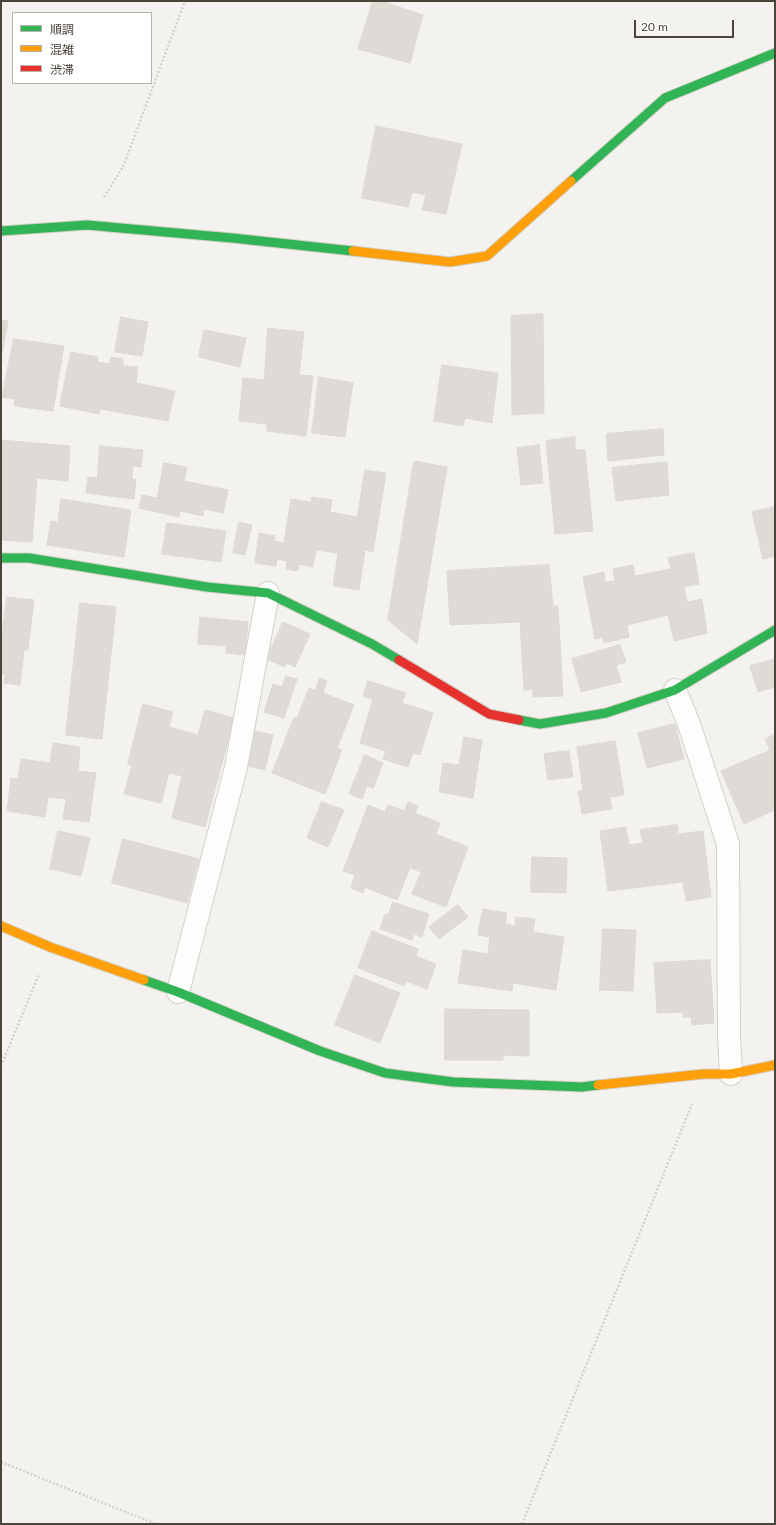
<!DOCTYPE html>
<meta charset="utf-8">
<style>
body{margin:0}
#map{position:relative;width:776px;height:1525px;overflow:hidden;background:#f4f2ee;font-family:Lato,"Noto Sans JP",sans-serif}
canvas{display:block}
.frame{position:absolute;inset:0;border:2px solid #4b4439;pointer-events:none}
.legend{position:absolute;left:12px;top:12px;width:140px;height:72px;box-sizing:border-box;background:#fff;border:1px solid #b7b4b0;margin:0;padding:5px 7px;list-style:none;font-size:12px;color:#4b4439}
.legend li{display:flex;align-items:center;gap:8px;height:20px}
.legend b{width:20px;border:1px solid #b7b4b0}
.scale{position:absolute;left:634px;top:20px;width:100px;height:18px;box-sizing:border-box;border:2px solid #4b4439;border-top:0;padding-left:5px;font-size:12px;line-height:14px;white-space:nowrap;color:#4b4439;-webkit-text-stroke:3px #fff;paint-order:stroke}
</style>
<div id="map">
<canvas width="776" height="1525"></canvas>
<div class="frame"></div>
<ul class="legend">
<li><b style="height:5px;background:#30b455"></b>順調</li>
<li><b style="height:5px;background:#ff9f0a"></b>混雑</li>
<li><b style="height:5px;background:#e5322d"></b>渋滞</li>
</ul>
<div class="scale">20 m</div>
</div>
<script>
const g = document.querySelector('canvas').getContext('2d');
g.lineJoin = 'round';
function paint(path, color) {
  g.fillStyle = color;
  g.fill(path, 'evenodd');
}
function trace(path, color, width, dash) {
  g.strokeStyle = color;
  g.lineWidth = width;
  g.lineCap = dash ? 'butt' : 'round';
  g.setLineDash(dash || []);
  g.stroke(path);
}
const building = new Path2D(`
 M 373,1 L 381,1 L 423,15 L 410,63 L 358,49 Z
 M 376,126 L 462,144 L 446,214 L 422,210 L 426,195 L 412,192 L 408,207 L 362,198 Z
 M 543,314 L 544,413 L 512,415 L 511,316 Z
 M 121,317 L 148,322 L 142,356 L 115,352 Z
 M 1,320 L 8,321 L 1,358 Z
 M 268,328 L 304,332 L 299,375 L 313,376 L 306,436 L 267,431 L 267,424 L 239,421 L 243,378 L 264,380 Z
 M 204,330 L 246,338 L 240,367 L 199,357 Z
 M 14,339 L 64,346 L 53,411 L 14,406 L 15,399 L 2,397 Z
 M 71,352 L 98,357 L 97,362 L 110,364 L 111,357 L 123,359 L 123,366 L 138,367 L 136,383 L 175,391 L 168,421 L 100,409 L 99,414 L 60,406 Z
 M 442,365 L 498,373 L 492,423 L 465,418 L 463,426 L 434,421 Z
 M 319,377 L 353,383 L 345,437 L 312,433 Z
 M 663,429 L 664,455 L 608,461 L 606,434 Z
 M 575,437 L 575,450 L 585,450 L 593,531 L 555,534 L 546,441 Z
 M 1,440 L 70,446 L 68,481 L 37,478 L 32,542 L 1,540 Z
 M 539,445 L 543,483 L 521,485 L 517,448 Z
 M 100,446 L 143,450 L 141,467 L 133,466 L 132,479 L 136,480 L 134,499 L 86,493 L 88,477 L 97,478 Z
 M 414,461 L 447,467 L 417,644 L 388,620 Z
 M 667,462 L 669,495 L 616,501 L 612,468 Z
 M 164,463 L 187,467 L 184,481 L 228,490 L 223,513 L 204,509 L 203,516 L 180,511 L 179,517 L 139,508 L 142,495 L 157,498 Z
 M 365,470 L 386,473 L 373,552 L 365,550 L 359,590 L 333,586 L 338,553 L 316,550 L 313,567 L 299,564 L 298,571 L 286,569 L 287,561 L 277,559 L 276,566 L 255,563 L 259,533 L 275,536 L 274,541 L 284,543 L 291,499 L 311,502 L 312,497 L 332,500 L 330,512 L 357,517 Z
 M 61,499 L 131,510 L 124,557 L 47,545 L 51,521 L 58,522 Z
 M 775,507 L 775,556 L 763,559 L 752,512 Z
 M 239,522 L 252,525 L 245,555 L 233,553 Z
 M 167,523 L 226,531 L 221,562 L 162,554 Z
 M 694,553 L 699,584 L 684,587 L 687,602 L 702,599 L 707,633 L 674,641 L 668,615 L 627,625 L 629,637 L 604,643 L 603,637 L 595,639 L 583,577 L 604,572 L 605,582 L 615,581 L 613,569 L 633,565 L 635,576 L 671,569 L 668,558 Z
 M 549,565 L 553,606 L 558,606 L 563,696 L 533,697 L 533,689 L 524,690 L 520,622 L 450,625 L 447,571 Z
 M 7,597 L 34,600 L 28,650 L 24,650 L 20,685 L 4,683 L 5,674 L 1,673 L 1,632 L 2,632 Z
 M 80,603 L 116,607 L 102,739 L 66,735 Z
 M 200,617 L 248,622 L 245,655 L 226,653 L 226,646 L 198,644 Z
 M 283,622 L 310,634 L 295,667 L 287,663 L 285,667 L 267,659 Z
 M 620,645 L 626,662 L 616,665 L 621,682 L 581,692 L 572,659 Z
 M 775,659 L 775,687 L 758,692 L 750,666 Z
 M 286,676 L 297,679 L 284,718 L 264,712 L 273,684 L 282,687 Z
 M 320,678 L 327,681 L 323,693 L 354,705 L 337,748 L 342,750 L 325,794 L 272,773 L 294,717 L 297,718 L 309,688 L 315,690 Z
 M 368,681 L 406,693 L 402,703 L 433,713 L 420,755 L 413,753 L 408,767 L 383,759 L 386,751 L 360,743 L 373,699 L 363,696 Z
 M 143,704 L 173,712 L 169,727 L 198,735 L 205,710 L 234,718 L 205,827 L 172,818 L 182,776 L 169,773 L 161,803 L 124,794 L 132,765 L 128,764 Z
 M 675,724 L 684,759 L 647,768 L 638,733 Z
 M 255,731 L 273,735 L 265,770 L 247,766 Z
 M 775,735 L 775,810 L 744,824 L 721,771 L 770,750 L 765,739 Z
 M 464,737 L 482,740 L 473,798 L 439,792 L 443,763 L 459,765 Z
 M 615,741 L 624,795 L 610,797 L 612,809 L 582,814 L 578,791 L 583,791 L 577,747 Z
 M 53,743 L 80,747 L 78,771 L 96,773 L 89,822 L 63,819 L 66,799 L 48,797 L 45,817 L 7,811 L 11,778 L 18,779 L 21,759 L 50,763 Z
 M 569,751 L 573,777 L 548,780 L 544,754 Z
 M 365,755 L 383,763 L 373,788 L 367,786 L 362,799 L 349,794 Z
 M 322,802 L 344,810 L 328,847 L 307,838 Z
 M 408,802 L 418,806 L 415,813 L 440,823 L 436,834 L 468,847 L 446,907 L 412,894 L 421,872 L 410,868 L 397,900 L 365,887 L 363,893 L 351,888 L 355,875 L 343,871 L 368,805 L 385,812 L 388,805 L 404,811 Z
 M 677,825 L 678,834 L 703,831 L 711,897 L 686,901 L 683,882 L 608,891 L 600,831 L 626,827 L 629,845 L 643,843 L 640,830 Z
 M 58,831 L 90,838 L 81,876 L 50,869 Z
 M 123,839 L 199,859 L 187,903 L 112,883 Z
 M 532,857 L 567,858 L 566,893 L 531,892 Z
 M 393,902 L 429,914 L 422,937 L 414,934 L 412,940 L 380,929 L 385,914 L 388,915 Z
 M 458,905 L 468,917 L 439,939 L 429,927 Z
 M 483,909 L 507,913 L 505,924 L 515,926 L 516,917 L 535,919 L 533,932 L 564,937 L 556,990 L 513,983 L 512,991 L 458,983 L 463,950 L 488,954 L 490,937 L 478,935 Z
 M 603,929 L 636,930 L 633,991 L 600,990 Z
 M 372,931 L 418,949 L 416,956 L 436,964 L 427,989 L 406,981 L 404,986 L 358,968 Z
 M 710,960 L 714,1023 L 692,1025 L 691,1017 L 683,1017 L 683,1012 L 657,1013 L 654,963 Z
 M 355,975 L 400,993 L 380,1043 L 335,1025 Z
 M 445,1009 L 529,1010 L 529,1056 L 503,1055 L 503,1060 L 445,1060 Z`);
paint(building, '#dedbd6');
trace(building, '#dcd9d4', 1);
const street = new Path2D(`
 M 675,690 L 689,724 L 728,844 L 729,1036 L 731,1074
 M 178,992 L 236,767 L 268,593`);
const fast = new Path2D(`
 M 571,181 L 665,98 L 775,53
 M 1,231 L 87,225 L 232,238 L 353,251
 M 1,558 L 29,558 L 207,587 L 268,593 L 372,644 L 399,660
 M 519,720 L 540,724 L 606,713 L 675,690 L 775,630
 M 144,980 L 178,992 L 320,1051 L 385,1073 L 453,1082 L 582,1087 L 598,1085`);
const slow = new Path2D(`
 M 353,251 L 450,262 L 487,256 L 571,181
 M 1,926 L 50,947 L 144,980
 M 598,1085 L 704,1074 L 731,1074 L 775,1065`);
const jam = new Path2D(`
 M 399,660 L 489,714 L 519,720`);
trace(street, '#d2d0cb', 24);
trace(fast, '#d3cfc5', 11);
trace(slow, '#d3cfc5', 11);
trace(jam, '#d3cfc5', 11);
trace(new Path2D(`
 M 104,197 L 123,167 L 185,1
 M 1,1066 L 39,974
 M 1,1462 L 156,1524
 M 522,1524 L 692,1104`), '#d3d2cc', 2.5, [2, 2]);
trace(street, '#fdfdfc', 22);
trace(fast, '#30b455', 9);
trace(slow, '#ff9f0a', 9);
trace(jam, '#e5322d', 9);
</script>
